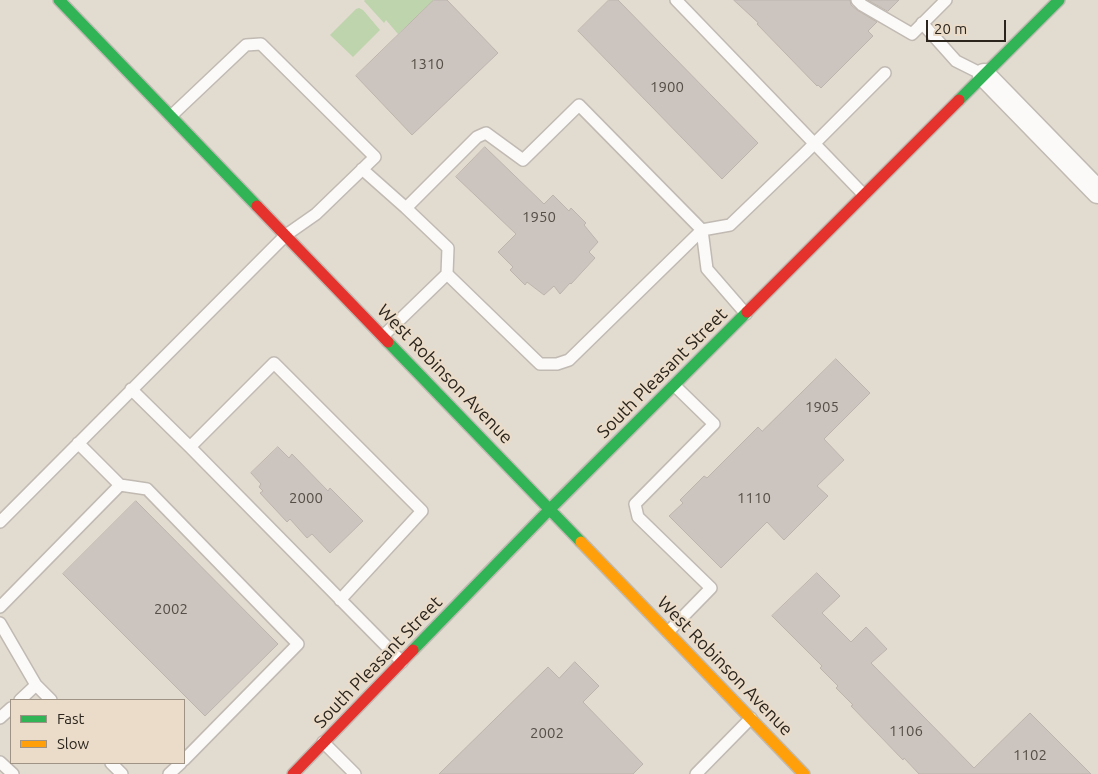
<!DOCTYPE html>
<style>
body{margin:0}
#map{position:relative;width:1098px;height:774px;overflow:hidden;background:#e2dbd0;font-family:Ubuntu,sans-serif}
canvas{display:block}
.legend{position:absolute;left:10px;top:699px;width:175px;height:65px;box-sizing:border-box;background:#eadcc8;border:1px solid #9e9384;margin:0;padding:6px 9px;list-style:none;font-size:15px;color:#2b251e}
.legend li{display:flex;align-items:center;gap:10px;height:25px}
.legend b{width:25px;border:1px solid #9e9384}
.scale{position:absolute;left:926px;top:20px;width:80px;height:22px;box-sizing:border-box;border:2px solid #2b251e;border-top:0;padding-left:6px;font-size:15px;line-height:18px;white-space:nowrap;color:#2b251e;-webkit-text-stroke:4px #eadcc8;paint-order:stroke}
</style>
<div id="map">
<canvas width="1098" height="774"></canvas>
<ul class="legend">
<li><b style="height:6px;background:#30b455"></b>Fast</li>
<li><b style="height:6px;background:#ff9f0a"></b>Slow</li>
</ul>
<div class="scale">20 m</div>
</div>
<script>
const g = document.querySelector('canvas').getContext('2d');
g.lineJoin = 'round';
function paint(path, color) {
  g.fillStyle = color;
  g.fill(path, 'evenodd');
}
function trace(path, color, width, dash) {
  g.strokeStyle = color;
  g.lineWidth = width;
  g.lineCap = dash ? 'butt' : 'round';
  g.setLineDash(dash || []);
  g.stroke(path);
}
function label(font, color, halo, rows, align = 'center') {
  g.font = font + ' Ubuntu,sans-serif';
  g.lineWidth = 4.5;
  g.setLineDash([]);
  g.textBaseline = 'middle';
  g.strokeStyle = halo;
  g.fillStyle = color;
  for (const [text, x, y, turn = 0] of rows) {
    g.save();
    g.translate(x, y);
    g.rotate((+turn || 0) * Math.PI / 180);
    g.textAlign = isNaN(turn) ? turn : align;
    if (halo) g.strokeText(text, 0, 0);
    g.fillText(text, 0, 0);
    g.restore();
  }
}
paint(new Path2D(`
 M 365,0 L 434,0 L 398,34 L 386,20 L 384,23 L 364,1 Z
 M 359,8 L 363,10 L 380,30 L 353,57 L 330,35 L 356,9 Z`), '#bdd4ac');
const building = new Path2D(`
 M 434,0 L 447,0 L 498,53 L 412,135 L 356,76 Z
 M 609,0 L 618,0 L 758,143 L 722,179 L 578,31 Z
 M 734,0 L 850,0 L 851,5 L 857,10 L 877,22 L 868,31 L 873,36 L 821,88 L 818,85 L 817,86 L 757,24 L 758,23 Z
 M 868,0 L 899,0 L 888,11 Z
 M 485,147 L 544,204 L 553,195 L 569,211 L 571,208 L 586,223 L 584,225 L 598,242 L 589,252 L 595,258 L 571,284 L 570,283 L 560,294 L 554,286 L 544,295 L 527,282 L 525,285 L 510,270 L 513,267 L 498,252 L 516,234 L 456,177 Z
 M 836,359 L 870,393 L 824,439 L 844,460 L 817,486 L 828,496 L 784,540 L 767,522 L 721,568 L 669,516 L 683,503 L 680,500 L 704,476 L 707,478 L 758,427 L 762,431 Z
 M 278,447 L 289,458 L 292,454 L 328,491 L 330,488 L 363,521 L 330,553 L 312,534 L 307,538 L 290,519 L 287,522 L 260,493 L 263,491 L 259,487 L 261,484 L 251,473 Z
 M 136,501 L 278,644 L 205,716 L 63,574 Z
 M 817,573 L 840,596 L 822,613 L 851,642 L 866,627 L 887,649 L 871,663 L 974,768 L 1030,713 L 1091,774 L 919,774 L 904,758 L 903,760 L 851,706 L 853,705 L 836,688 L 838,686 L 820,668 L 822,666 L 772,616 Z
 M 575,662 L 599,686 L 583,702 L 643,764 L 633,774 L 439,774 L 548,667 L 559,678 Z`);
paint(building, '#ccc4be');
trace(building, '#bcb4ad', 1);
const lane = new Path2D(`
 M 676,0 L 864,195
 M 857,0 L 862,5 L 912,34 L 946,0
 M 922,23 L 956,61 L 984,75
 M 362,169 L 406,208 L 477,137 L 486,133 L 523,160 L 579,105 L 702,230 L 707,269 L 746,314
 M 406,208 L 448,248 L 447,274 L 540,364 L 557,364 L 569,360 L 702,230 L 730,225 L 805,153 L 885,73
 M 383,336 L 447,274
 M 131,389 L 190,447 L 402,662
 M 78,443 L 120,485 L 147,489 L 298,644 L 184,760
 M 190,447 L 274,363 L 422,511 L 340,600
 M 0,522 L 286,235 L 316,214 L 375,157 L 261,44 L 246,45 L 171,116
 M 0,607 L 120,485
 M 0,623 L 36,685 L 51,700
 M 668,632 L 711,588 L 638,517 L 635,504 L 714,424 L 674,385
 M 20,700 L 36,685
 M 0,718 L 11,708
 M 323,742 L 355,774
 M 0,762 L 13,774
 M 111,763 L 122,774
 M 169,774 L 181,763
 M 696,774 L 751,718`);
const street = new Path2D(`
 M 984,75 L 1098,192`);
const fast = new Path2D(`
 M 59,0 L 257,206
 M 959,100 L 1059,0
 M 388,342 L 581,542
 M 413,650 L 550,509 L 747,312`);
const slow = new Path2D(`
 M 581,542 L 804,774`);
const jam = new Path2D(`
 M 257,206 L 388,342
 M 747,312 L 959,100
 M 293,774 L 413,650`);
trace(lane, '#c0bab3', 14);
trace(street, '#c0bab3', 25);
trace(fast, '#c0bab3', 14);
trace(slow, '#c0bab3', 14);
trace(jam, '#c0bab3', 14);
trace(lane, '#fbfaf8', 11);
trace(street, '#fbfaf8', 22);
trace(fast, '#30b455', 11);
trace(slow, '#ff9f0a', 11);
trace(jam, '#e5322d', 11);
label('15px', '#544e47', null, [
 ["1310",427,64],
 ["1900",667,87],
 ["1950",539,217],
 ["1905",822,407],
 ["2000",306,498],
 ["1110",754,498],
 ["2002",171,609],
 ["1106",906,731],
 ["2002",547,733],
 ["1102",1030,755]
]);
label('18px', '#2b251e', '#eadcc8', [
 ["South Pleasant Street",662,373,-45],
 ["West Robinson Avenue",445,374,46],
 ["South Pleasant Street",378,662,-46],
 ["West Robinson Avenue",725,666,46]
]);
</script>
